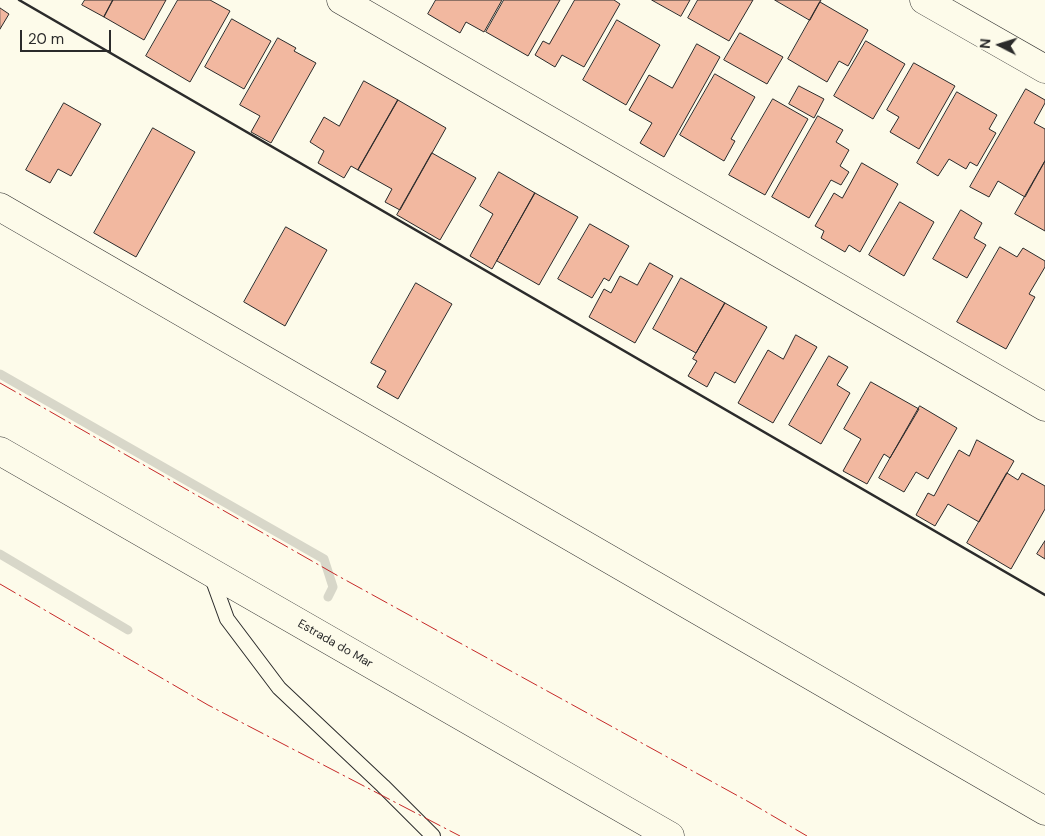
<!DOCTYPE html>
<style>
body{margin:0}
#map{position:relative;width:1045px;height:836px;overflow:hidden;background:#fdfbea;font-family:"DM Sans",sans-serif}
canvas{display:block}
.north{position:absolute;left:975px;top:20px;width:50px;height:50px;-webkit-text-stroke:4px #fdfbea;paint-order:stroke;rotate:275deg;font-size:14px;font-weight:700;line-height:20px;text-align:center;color:#2b2b2b}
.north::after{content:'';display:block;margin:auto;width:18px;height:22px;background:#2b2b2b;clip-path:polygon(50% 0,100% 100%,50% 72%,0 100%)}
.scale{position:absolute;left:20px;top:30px;width:91px;height:22px;box-sizing:border-box;border:2px solid #2b2b2b;border-top:0;padding-left:6px;font-size:15px;line-height:18px;white-space:nowrap;color:#2b2b2b;-webkit-text-stroke:4px #fdfbea;paint-order:stroke}
</style>
<div id="map">
<canvas width="1045" height="836"></canvas>
<div class="north">N</div>
<div class="scale">20 m</div>
</div>
<script>
const g = document.querySelector('canvas').getContext('2d');
g.lineJoin = 'round';
function trace(path, color, width, dash) {
  g.strokeStyle = color;
  g.lineWidth = width;
  g.lineCap = dash ? 'butt' : 'round';
  g.setLineDash(dash || []);
  g.stroke(path);
}
function paint(path, color) {
  g.fillStyle = color;
  g.fill(path, 'evenodd');
}
function label(font, color, halo, rows, align = 'center') {
  g.font = font + ' "DM Sans",sans-serif';
  g.lineWidth = 4;
  g.setLineDash([]);
  g.textBaseline = 'middle';
  g.strokeStyle = halo;
  g.fillStyle = color;
  for (const [text, x, y, turn = 0] of rows) {
    g.save();
    g.translate(x, y);
    g.rotate((+turn || 0) * Math.PI / 180);
    g.textAlign = isNaN(turn) ? turn : align;
    if (halo) g.strokeText(text, 0, 0);
    g.fillText(text, 0, 0);
    g.restore();
  }
}
trace(new Path2D(`
 M 0,374 L 324,559 L 333,587 L 328,597
 M 0,554 L 128,630`), '#d8d7c9', 9);
const building = new Path2D(`
 M 85,0 L 113,0 L 104,17 L 82,5 Z
 M 113,0 L 166,0 L 144,40 L 104,17 Z
 M 178,0 L 210,0 L 230,11 L 190,82 L 146,56 Z
 M 436,0 L 502,0 L 484,32 L 466,22 L 460,33 L 428,14 Z
 M 504,0 L 560,0 L 528,56 L 486,32 Z
 M 575,0 L 614,0 L 620,4 L 584,67 L 562,55 L 555,67 L 535,55 L 543,41 L 549,44 Z
 M 652,0 L 690,0 L 681,16 Z
 M 698,0 L 753,0 L 729,41 L 688,18 Z
 M 775,0 L 821,0 L 810,20 Z
 M 820,2 L 868,30 L 848,66 L 839,61 L 827,82 L 788,59 Z
 M 0,8 L 9,14 L 0,29 Z
 M 232,19 L 271,41 L 244,89 L 205,67 Z
 M 617,20 L 660,45 L 626,105 L 583,80 Z
 M 740,33 L 783,57 L 767,84 L 724,60 Z
 M 278,38 L 296,48 L 294,51 L 316,63 L 271,143 L 251,132 L 260,116 L 240,105 Z
 M 866,41 L 905,64 L 873,119 L 834,96 Z
 M 697,44 L 720,57 L 664,157 L 640,143 L 652,123 L 629,110 L 649,75 L 672,88 Z
 M 914,63 L 955,86 L 919,149 L 890,132 L 899,117 L 887,110 Z
 M 715,74 L 755,97 L 731,139 L 735,141 L 724,161 L 680,135 Z
 M 364,81 L 398,100 L 358,170 L 351,166 L 344,178 L 318,163 L 324,151 L 310,142 L 324,117 L 339,126 Z
 M 799,86 L 824,99 L 814,118 L 789,104 Z
 M 1026,89 L 1045,100 L 1045,103 L 1034,123 L 1045,129 L 1045,161 L 1025,197 L 998,181 L 989,197 L 970,187 Z
 M 957,92 L 997,115 L 989,129 L 996,133 L 977,166 L 970,162 L 966,169 L 949,159 L 938,176 L 917,163 Z
 M 773,99 L 808,119 L 765,195 L 729,175 Z
 M 398,100 L 446,128 L 400,210 L 385,202 L 392,189 L 358,170 Z
 M 64,103 L 101,124 L 71,176 L 58,169 L 50,183 L 26,170 Z
 M 818,116 L 843,130 L 836,142 L 849,150 L 840,166 L 849,172 L 841,185 L 831,180 L 809,218 L 772,197 Z
 M 153,128 L 195,152 L 136,257 L 94,233 Z
 M 432,153 L 476,178 L 440,240 L 397,215 Z
 M 1045,161 L 1045,231 L 1015,214 Z
 M 862,163 L 898,184 L 860,252 L 849,245 L 845,252 L 821,238 L 824,231 L 815,226 L 834,193 L 842,198 Z
 M 499,172 L 535,193 L 492,269 L 470,256 L 493,214 L 480,206 Z
 M 535,193 L 578,217 L 539,285 L 497,261 Z
 M 900,202 L 934,222 L 904,276 L 869,255 Z
 M 961,210 L 982,223 L 974,238 L 986,245 L 967,278 L 933,259 Z
 M 590,224 L 629,246 L 609,281 L 604,278 L 592,298 L 558,279 Z
 M 286,227 L 327,250 L 285,326 L 244,302 Z
 M 1000,247 L 1017,257 L 1023,248 L 1045,261 L 1045,267 L 1029,294 L 1035,297 L 1006,349 L 957,322 Z
 M 650,263 L 673,276 L 635,343 L 589,317 L 604,289 L 611,293 L 620,276 L 637,285 Z
 M 681,278 L 725,303 L 696,353 L 653,329 Z
 M 416,283 L 452,304 L 398,399 L 377,387 L 386,371 L 371,363 Z
 M 725,303 L 767,327 L 735,383 L 715,372 L 707,387 L 688,376 L 697,361 L 693,359 Z
 M 796,335 L 817,347 L 773,423 L 738,403 L 768,350 L 783,359 Z
 M 829,356 L 848,367 L 837,385 L 850,393 L 821,444 L 789,425 Z
 M 871,382 L 919,409 L 890,458 L 884,454 L 867,484 L 843,471 L 861,439 L 844,429 Z
 M 920,406 L 957,428 L 928,479 L 916,472 L 904,492 L 879,478 Z
 M 977,440 L 1014,461 L 979,522 L 948,504 L 935,526 L 916,515 L 928,493 L 934,496 L 959,450 L 969,456 Z
 M 1007,473 L 1018,480 L 1022,473 L 1045,486 L 1045,509 L 1011,569 L 967,543 Z
 M 1045,541 L 1045,559 L 1037,554 Z`);
paint(building, '#f2b8a0');
trace(building, '#2b2b2b', 1);
const lane = new Path2D(`
 M 211,575 L 227,619 L 279,688 L 383,786 L 433,836`);
const street = new Path2D(`
 M 341,0 L 1045,407
 M 924,0 L 1045,69
 M 0,207 L 1045,811`);
const primary = new Path2D(`
 M 0,451 L 670,836`);
trace(lane, '#2b2b2b', 16);
trace(street, '#2b2b2b', 29);
trace(primary, '#2b2b2b', 29);
trace(lane, '#fdfbea', 14);
trace(street, '#fdfbea', 28);
trace(primary, '#fdfbea', 28);
trace(new Path2D(`
 M 19,0 L 1045,595`), '#2b2b2b', 2.5);
trace(new Path2D(`
 M 0,383 L 340,577 L 749,802 L 807,836
 M 0,584 L 208,705 L 460,836`), '#c62828', 1, [18, 4, 2.5, 4]);
label('12px', '#2b2b2b', '#fdfbea', [
 ["Estrada do Mar",335,644,30]
]);
</script>
